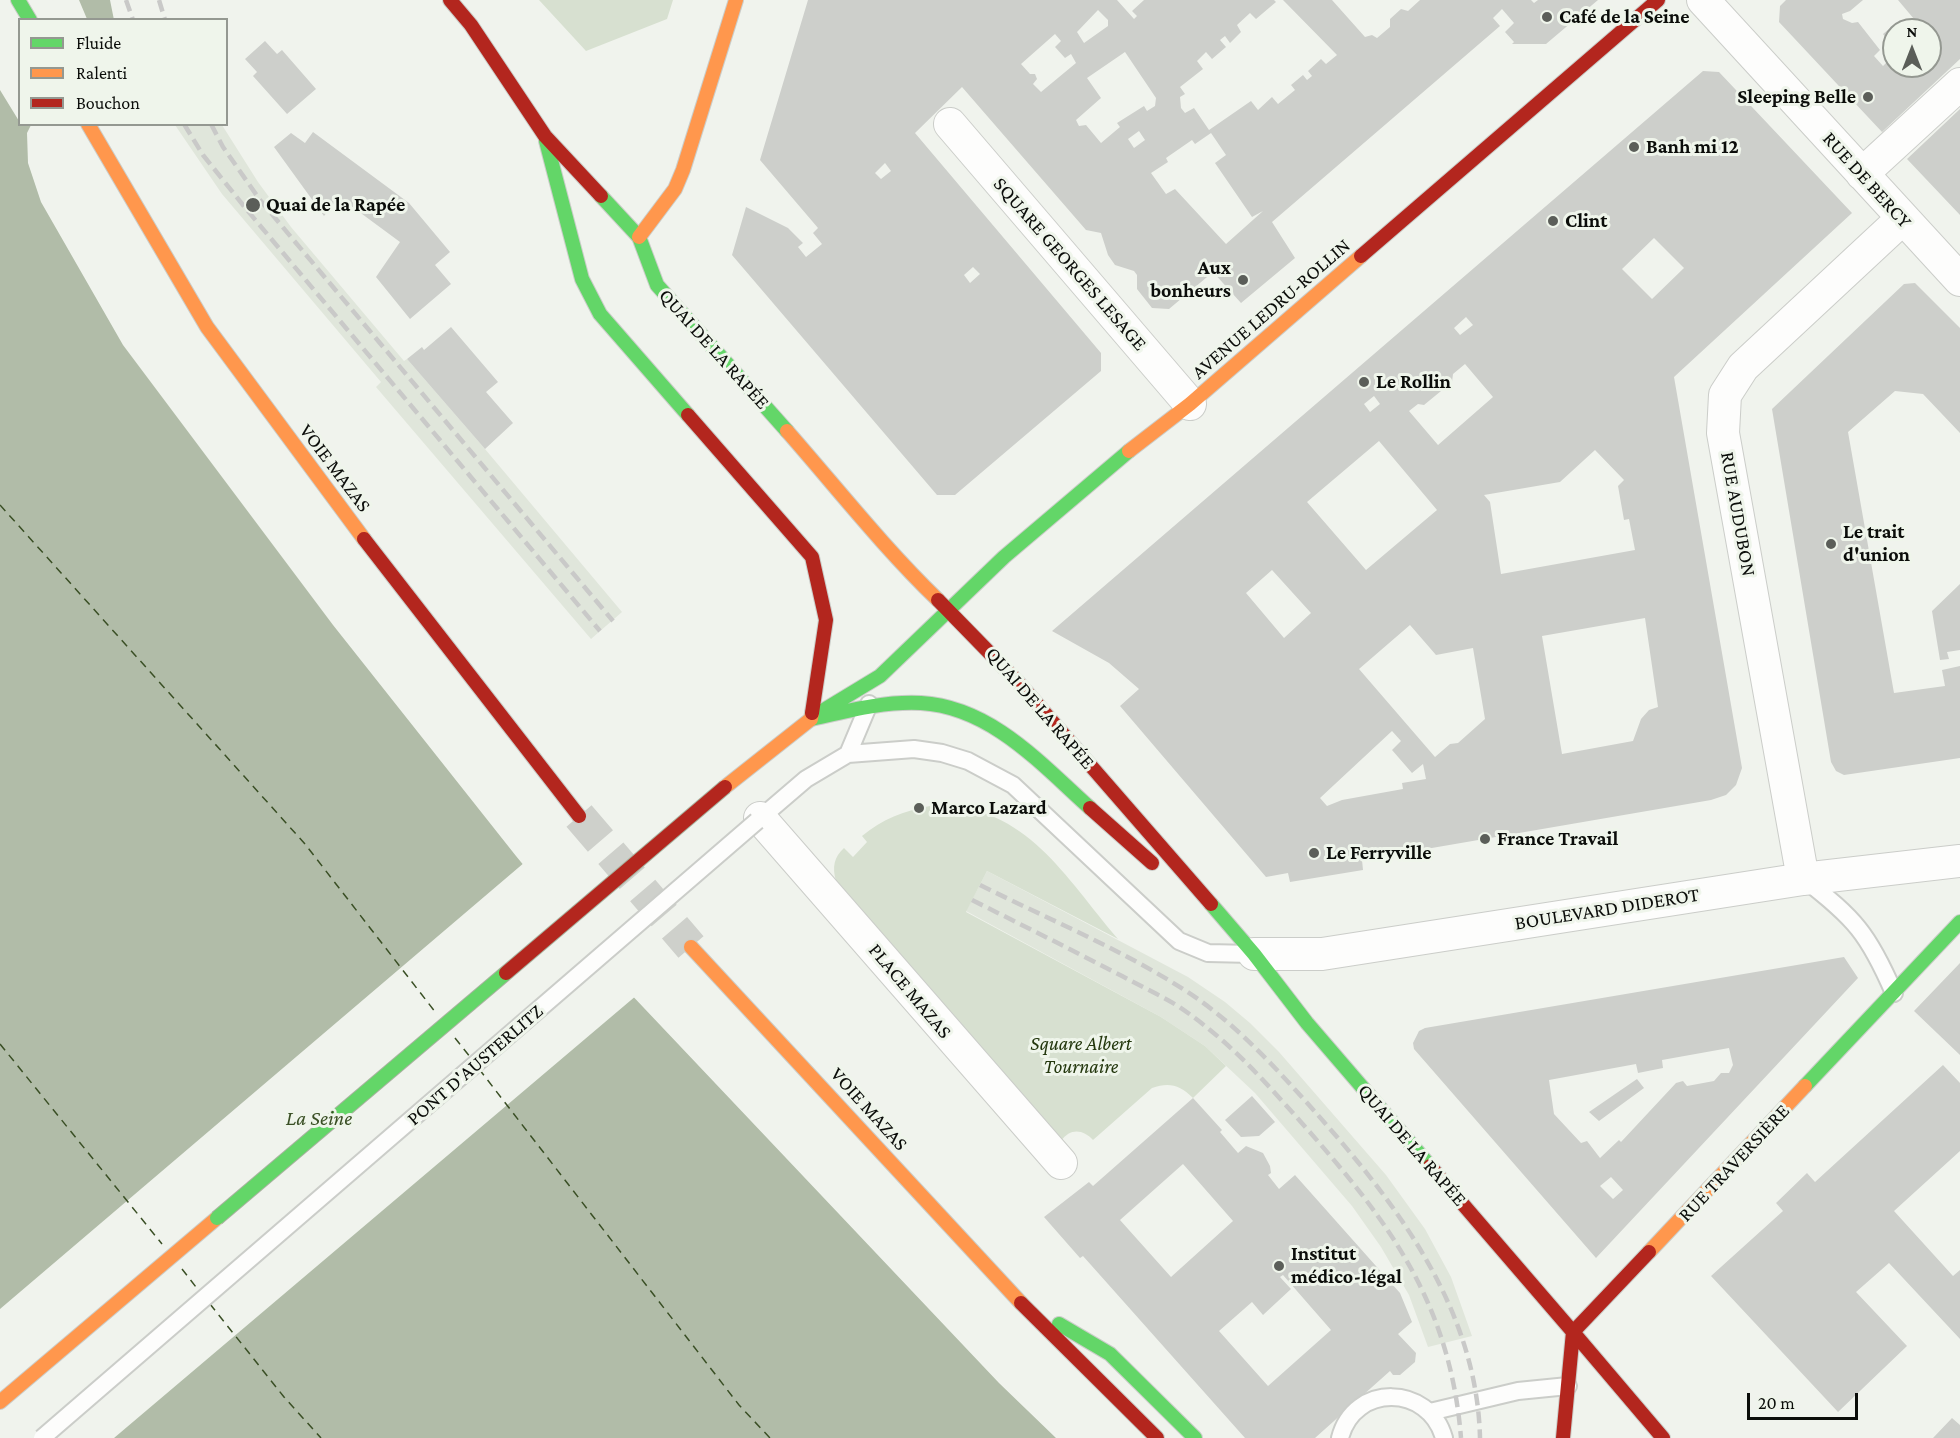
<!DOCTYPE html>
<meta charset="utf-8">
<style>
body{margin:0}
#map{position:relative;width:1960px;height:1438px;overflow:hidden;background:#f0f3ed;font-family:"Crimson Pro",serif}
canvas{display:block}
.legend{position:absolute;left:18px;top:18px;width:210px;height:108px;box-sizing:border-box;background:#eff5eb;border:2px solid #949891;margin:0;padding:8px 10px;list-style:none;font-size:18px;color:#0b0d0a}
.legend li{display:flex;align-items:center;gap:12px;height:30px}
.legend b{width:30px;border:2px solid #949891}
.north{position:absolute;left:1882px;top:18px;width:60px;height:60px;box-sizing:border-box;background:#eff5eb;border:2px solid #949891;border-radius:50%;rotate:0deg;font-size:16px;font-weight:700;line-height:24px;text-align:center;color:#0b0d0a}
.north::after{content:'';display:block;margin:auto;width:21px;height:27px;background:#5b5e59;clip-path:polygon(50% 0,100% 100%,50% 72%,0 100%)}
.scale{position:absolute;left:1747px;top:1393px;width:111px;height:27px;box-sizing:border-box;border:3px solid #0b0d0a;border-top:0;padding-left:8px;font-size:18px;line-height:21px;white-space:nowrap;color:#0b0d0a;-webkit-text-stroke:4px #eff5eb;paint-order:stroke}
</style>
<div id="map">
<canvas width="1960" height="1438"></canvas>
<ul class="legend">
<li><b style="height:8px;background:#63d668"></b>Fluide</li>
<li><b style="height:8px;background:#ff974d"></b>Ralenti</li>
<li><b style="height:8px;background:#b3261e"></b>Bouchon</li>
</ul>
<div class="north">N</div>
<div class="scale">20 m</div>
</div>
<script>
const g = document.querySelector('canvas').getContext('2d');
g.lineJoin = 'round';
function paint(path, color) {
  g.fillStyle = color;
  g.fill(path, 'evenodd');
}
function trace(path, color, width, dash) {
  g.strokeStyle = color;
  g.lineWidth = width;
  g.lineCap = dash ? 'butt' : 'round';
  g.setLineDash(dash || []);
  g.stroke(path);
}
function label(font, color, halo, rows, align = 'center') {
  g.font = font + ' "Crimson Pro",serif';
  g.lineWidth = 6;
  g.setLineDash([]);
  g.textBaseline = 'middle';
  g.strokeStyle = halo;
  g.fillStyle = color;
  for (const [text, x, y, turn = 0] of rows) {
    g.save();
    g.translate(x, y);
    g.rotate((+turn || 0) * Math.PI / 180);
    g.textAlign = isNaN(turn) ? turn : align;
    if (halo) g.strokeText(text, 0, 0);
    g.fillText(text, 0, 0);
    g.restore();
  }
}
paint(new Path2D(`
 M 175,125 L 222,125 L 258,182 L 291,227 L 404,361 L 407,359 L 485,449 L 622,612 L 591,639 L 376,387 L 381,382 L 222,194 Z
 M 987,871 L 1188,977 L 1225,1002 L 1250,1023 L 1279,1052 L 1386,1175 L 1425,1229 L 1451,1277 L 1472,1336 L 1428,1347 L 1409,1295 L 1381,1247 L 1352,1206 L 1255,1093 L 1205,1046 L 1161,1017 L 966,911 Z`), '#e0e6db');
paint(new Path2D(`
 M 539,0 L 673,0 L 667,19 L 586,51 Z
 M 930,806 C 1025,802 1063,875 1118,939 L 987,871 L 966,912 L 1161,1017 L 1205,1046 L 1226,1066 L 1193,1098 C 1180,1085 1169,1082 1152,1088 L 1093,1140 C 1083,1129 1070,1128 1061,1141 L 836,881 C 832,867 834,857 844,848 L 853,857 L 867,842 L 862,836 C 883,819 903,811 930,806 Z`), '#d7e0d0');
paint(new Path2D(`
 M 66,0 L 145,0 L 124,19 L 20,20 L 20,124 L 31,125 L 27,133 L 28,163 L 41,202 L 123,345 L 333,625 L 516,856 L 626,989 L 999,1383 L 1056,1438 L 12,1438 L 0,1424 L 0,14 Z`), '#b1bca8');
paint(new Path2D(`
 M 54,0 L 79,0 L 87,19 L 20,20 L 19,121 L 0,90 L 0,11 Z
 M 110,0 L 148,0 L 128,20 L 114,20 Z
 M 525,862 L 637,995 L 114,1438 L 8,1438 L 0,1428 L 0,1309 Z`), '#f0f3ed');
trace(new Path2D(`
 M 0,505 L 305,844 L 436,1013
 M 455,1038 L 471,1058
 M 0,1044 L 162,1244
 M 479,1069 L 739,1405 L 770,1438
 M 182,1269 L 199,1291
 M 210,1304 L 284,1397 L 321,1438`), '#3a4f25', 1.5, [8, 6]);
paint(new Path2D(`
 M 808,0 L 1117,0 L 1134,19 L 1137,16 L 1132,11 L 1144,0 L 1274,0 L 1276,2 L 1256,19 L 1250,13 L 1237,25 L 1241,32 L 1230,43 L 1225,36 L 1220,40 L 1226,47 L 1212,59 L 1206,52 L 1197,61 L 1203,69 L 1180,87 L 1185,94 L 1180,97 L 1181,108 L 1185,113 L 1194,108 L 1209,130 L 1251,101 L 1258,110 L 1272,97 L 1278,104 L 1295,90 L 1291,85 L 1303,75 L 1307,80 L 1312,76 L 1308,71 L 1321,59 L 1326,64 L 1337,55 L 1283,0 L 1332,0 L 1365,37 L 1372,35 L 1377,38 L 1390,27 L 1390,19 L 1401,9 L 1408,11 L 1420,0 L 1531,0 L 1534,3 L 1538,0 L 1598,0 L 1546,44 L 1512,44 L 1514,42 L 1505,32 L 1514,23 L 1502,9 L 1493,18 L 1500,26 L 1272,222 L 1295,258 L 1241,303 L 1213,272 L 1169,309 L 1152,308 L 1137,289 L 1137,275 L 1134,271 L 1115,265 L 1108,255 L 1101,233 L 1086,230 L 962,87 L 915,133 L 1101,353 L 1101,371 L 955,495 L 937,495 L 732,255 L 746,207 L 788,228 L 803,243 L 798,247 L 806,257 L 822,244 L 813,233 L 818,228 L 760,160 ZM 1098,10 L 1108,20 L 1108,26 L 1084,43 L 1077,32 ZM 1055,34 L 1061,41 L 1055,47 L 1065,58 L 1071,54 L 1076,63 L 1041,92 L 1033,84 L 1037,79 L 1035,74 L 1030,74 L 1021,64 ZM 1125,52 L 1156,98 L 1155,106 L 1147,111 L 1144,106 L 1117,123 L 1120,127 L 1101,143 L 1086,125 L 1079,126 L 1076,120 L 1101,98 L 1087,78 ZM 1139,131 L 1145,140 L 1134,148 L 1128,139 ZM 1211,133 L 1226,155 L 1215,163 L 1252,217 L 1263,211 L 1226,244 L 1175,189 L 1166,194 L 1151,173 L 1168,162 L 1166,158 L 1192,140 L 1195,144 ZM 885,163 L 891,171 L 881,179 L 875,173 ZM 973,267 L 980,274 L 970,283 L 964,275 Z
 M 1786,0 L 1863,0 L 1850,11 L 1842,14 L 1843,19 L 1852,23 L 1858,22 L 1880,50 L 1874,56 L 1883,66 L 1894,55 L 1894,66 L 1930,66 L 1930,30 L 1894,30 L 1894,37 L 1889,42 L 1883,34 L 1900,20 L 1905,26 L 1914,19 L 1898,0 L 1960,0 L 1960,59 L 1882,132 L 1779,22 L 1780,6 Z
 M 265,41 L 277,54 L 282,50 L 316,89 L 287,114 L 253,76 L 257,72 L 245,59 Z
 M 1703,71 L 1719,72 L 1852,213 L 1674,377 L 1742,768 L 1736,785 L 1726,795 L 1711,800 L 1362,860 L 1363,870 L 1290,882 L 1288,873 L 1266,877 L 1120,706 L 1139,689 L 1109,663 L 1052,631 ZM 1654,238 L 1684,268 L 1652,299 L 1622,269 ZM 1466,317 L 1473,325 L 1460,335 L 1454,328 ZM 1465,364 L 1493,397 L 1438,445 L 1409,411 L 1418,404 L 1424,405 L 1452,382 L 1453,374 ZM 1374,396 L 1380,404 L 1370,412 L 1364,404 ZM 1379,441 L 1437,510 L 1366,570 L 1307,502 ZM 1595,450 L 1624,480 L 1618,486 L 1624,520 L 1629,519 L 1635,550 L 1501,574 L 1490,502 L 1484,495 L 1560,482 ZM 1272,570 L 1311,613 L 1284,638 L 1246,593 ZM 1645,618 L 1658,707 L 1649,710 L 1641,719 L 1633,741 L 1562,754 L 1542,636 ZM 1410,625 L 1436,655 L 1473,648 L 1485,719 L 1458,743 L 1450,744 L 1435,757 L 1359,669 ZM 1392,731 L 1401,741 L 1392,750 L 1412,773 L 1423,764 L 1426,779 L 1402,783 L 1403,789 L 1342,800 L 1327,806 L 1320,798 Z
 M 1960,109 L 1960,215 L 1907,159 Z
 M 313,132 L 409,203 L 450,252 L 435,265 L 451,284 L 410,319 L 376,277 L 400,242 L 339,197 L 324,216 L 274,147 L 291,133 L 305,143 Z
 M 1915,283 L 1960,328 L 1960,433 L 1923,394 L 1895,391 L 1848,432 L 1894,693 L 1945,686 L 1942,670 L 1960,666 L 1960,758 L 1844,775 L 1836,771 L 1831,762 L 1772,409 L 1904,284 Z
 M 451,327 L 498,382 L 486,392 L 513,423 L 485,449 L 407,359 L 422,347 L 424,350 Z
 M 1960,584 L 1960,650 L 1947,652 L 1949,659 L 1940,660 L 1932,611 Z
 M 1844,957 L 1858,978 L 1596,1258 L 1414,1049 L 1413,1043 L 1419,1031 L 1425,1028 ZM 1729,1048 L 1733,1065 L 1729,1073 L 1721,1073 L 1714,1081 L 1687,1086 L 1683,1081 L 1676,1083 L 1621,1142 L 1619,1140 L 1600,1158 L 1587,1141 L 1581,1143 L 1554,1114 L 1549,1080 L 1636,1064 L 1638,1073 L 1663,1068 L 1662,1060 ZM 1611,1177 L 1623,1190 L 1613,1199 L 1600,1186 Z
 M 1960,963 L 1960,1055 L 1914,1011 Z
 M 1943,1065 L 1960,1083 L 1960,1151 L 1894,1211 L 1953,1276 L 1960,1270 L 1960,1339 L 1889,1263 L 1856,1292 L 1907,1346 L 1838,1412 L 1711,1276 L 1783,1211 L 1776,1203 L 1807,1173 L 1815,1182 Z
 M 1637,1079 L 1644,1088 L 1599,1121 L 1589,1112 Z
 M 1252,1096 L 1275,1122 L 1259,1136 L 1241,1137 L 1225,1120 Z
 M 1193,1098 L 1222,1130 L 1220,1132 L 1238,1153 L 1246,1146 L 1263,1153 L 1270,1166 L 1271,1173 L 1268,1175 L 1279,1189 L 1295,1175 L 1400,1293 L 1412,1322 L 1398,1334 L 1416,1353 L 1415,1362 L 1400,1375 L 1393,1375 L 1390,1371 L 1315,1438 L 1245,1438 L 1083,1256 L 1080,1258 L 1044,1217 L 1089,1182 L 1093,1186 ZM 1183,1164 L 1233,1221 L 1171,1277 L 1120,1220 ZM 1283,1275 L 1331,1330 L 1268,1386 L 1219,1331 L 1252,1302 L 1263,1315 L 1291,1289 L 1280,1277 Z
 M 1952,1418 L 1960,1425 L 1960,1438 L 1933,1438 Z`), '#cdcfcb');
trace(new Path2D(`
 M 579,816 L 691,947`), '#ced0cb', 33, [33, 16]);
const lane = new Path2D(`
 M 848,754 L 914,749 L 942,753 L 968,761 L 1013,785 L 1179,941 L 1208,953 L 1252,954
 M 757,821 L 806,779 L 848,754 L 869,704
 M 1804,879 C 1855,919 1868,933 1894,993
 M 1430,1412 L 1518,1391 L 1568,1386
 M 1340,1438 C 1354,1383 1429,1384 1444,1438`);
const street = new Path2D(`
 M 1703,0 L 1960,280
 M 950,124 L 1190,404
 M 1862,174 L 1960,84
 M 760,818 L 1061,1163
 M 1803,879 L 1723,433 L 1725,395 L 1743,367 L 1902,219
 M 1254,954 L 1322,954 L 1803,879 L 1960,861`);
const fast = new Path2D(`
 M 18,0 L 30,20
 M 546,141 L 582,279 L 600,314 L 688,415
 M 601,196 L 639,237 L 657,285 L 787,431
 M 814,716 L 880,676 L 1004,557 L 1129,451
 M 811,719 C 847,711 884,701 921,703 C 991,707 1041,764 1090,808
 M 1211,904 L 1254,954 L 1307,1023 L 1430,1166
 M 1805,1086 L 1960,922
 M 1059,1324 L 1110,1354 L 1195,1438`);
const slow = new Path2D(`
 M 88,124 L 207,327 L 364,539
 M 639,237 L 675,189 L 683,170 L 736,0
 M 787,431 C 837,488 884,548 938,600
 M 1129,451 L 1190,404 L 1361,256
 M 725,787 L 811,719 L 812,713
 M 691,947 L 1021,1303
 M 1649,1252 L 1805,1086
 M 0,1402 L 217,1218`);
const jam = new Path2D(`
 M 450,0 L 471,25 L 545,136 L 601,196
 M 1361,256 L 1658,0
 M 688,415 L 812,557 L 826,620 L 812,713
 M 364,539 L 579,816
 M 938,600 L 1017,681 L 1211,904
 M 1090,808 L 1152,863
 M 1430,1166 L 1573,1332 L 1563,1438
 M 1649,1252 L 1573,1332 L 1663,1438
 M 1021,1303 L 1157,1438`);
trace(lane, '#cbcdc9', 20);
trace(street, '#cbcdc9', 34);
trace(fast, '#cbcdc9', 16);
trace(slow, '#cbcdc9', 16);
trace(jam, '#cbcdc9', 16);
trace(lane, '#fdfdfc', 16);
trace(street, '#fdfdfc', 32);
trace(fast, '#63d668', 14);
trace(slow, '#ff974d', 14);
trace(jam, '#b3261e', 14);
trace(new Path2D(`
 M 126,0 L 133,20
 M 159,0 L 165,20
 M 184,124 L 203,155 L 247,210 L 600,631
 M 211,124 L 223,147 L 260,200 L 613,621
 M 980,885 C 1048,919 1123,950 1186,991 C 1234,1022 1272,1064 1309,1105 C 1393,1199 1477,1306 1480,1438
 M 972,900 C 1022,925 1072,950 1122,976 C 1140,986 1160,995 1178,1006 C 1228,1040 1260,1076 1300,1121 C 1387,1219 1450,1301 1461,1438`), '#c9c9c8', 4.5, [12, 6]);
const laneBridge = new Path2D(`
 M 42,1438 L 757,821`);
const fastBridge = new Path2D(`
 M 217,1218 L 506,973`);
const jamBridge = new Path2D(`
 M 506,973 L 725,787`);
trace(laneBridge, '#cbcdc9', 20, []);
trace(fastBridge, '#a8b29f', 16, []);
trace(jamBridge, '#a8b29f', 16, []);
trace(laneBridge, '#fdfdfc', 16);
trace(fastBridge, '#63d668', 14);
trace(jamBridge, '#b3261e', 14);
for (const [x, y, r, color] of [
 [1547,17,6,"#5b5e59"],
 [1868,97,6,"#5b5e59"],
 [1634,147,6,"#5b5e59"],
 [253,205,8,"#5b5e59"],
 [1553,221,6,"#5b5e59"],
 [1243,280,6,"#5b5e59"],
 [1364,382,6,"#5b5e59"],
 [1831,544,6,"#5b5e59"],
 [919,808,6,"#5b5e59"],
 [1485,839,6,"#5b5e59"],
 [1314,853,6,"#5b5e59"],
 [1279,1266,6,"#5b5e59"]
]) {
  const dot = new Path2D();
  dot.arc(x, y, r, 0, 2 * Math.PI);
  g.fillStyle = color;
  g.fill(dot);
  trace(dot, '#eff5eb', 2);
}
label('bold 20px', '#0b0d0a', '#eff5eb', [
 ["Café de la Seine",1559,17],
 ["Sleeping Belle",1856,97,"right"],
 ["Banh mi 12",1646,147],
 ["Quai de la Rapée",266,205],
 ["Clint",1565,221],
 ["Aux",1231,268,"right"],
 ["bonheurs",1231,291,"right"],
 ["Le Rollin",1376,382],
 ["Le trait",1843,532],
 ["d'union",1843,555],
 ["Marco Lazard",931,808],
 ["France Travail",1497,839],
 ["Le Ferryville",1326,853],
 ["Institut",1291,1254],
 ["médico-légal",1291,1277]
], 'left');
label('20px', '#0b0d0a', '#eff5eb', [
 ["RUE DE BERCY",1867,180,48],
 ["SQUARE GEORGES LESAGE",1070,264,49],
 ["AVENUE LEDRU-ROLLIN",1271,309,-41],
 ["QUAI DE LA RAPÉE",714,349,48],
 ["VOIE MAZAS",335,468,53],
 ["RUE AUDUBON",1738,514,80],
 ["QUAI DE LA RAPÉE",1040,708,49],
 ["BOULEVARD DIDEROT",1607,909,-9],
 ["PLACE MAZAS",910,991,50],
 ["PONT D'AUSTERLITZ",475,1065,-41],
 ["VOIE MAZAS",869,1109,48],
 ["QUAI DE LA RAPÉE",1412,1145,49],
 ["RUE TRAVERSIÈRE",1734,1163,-47]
]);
label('italic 20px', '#23370d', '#eff5eb', [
 ["Square Albert",1081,1044],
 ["Tournaire",1081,1067]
]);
label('italic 21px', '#3a4f25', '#eff5eb', [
 ["La Seine",319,1119]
]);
</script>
